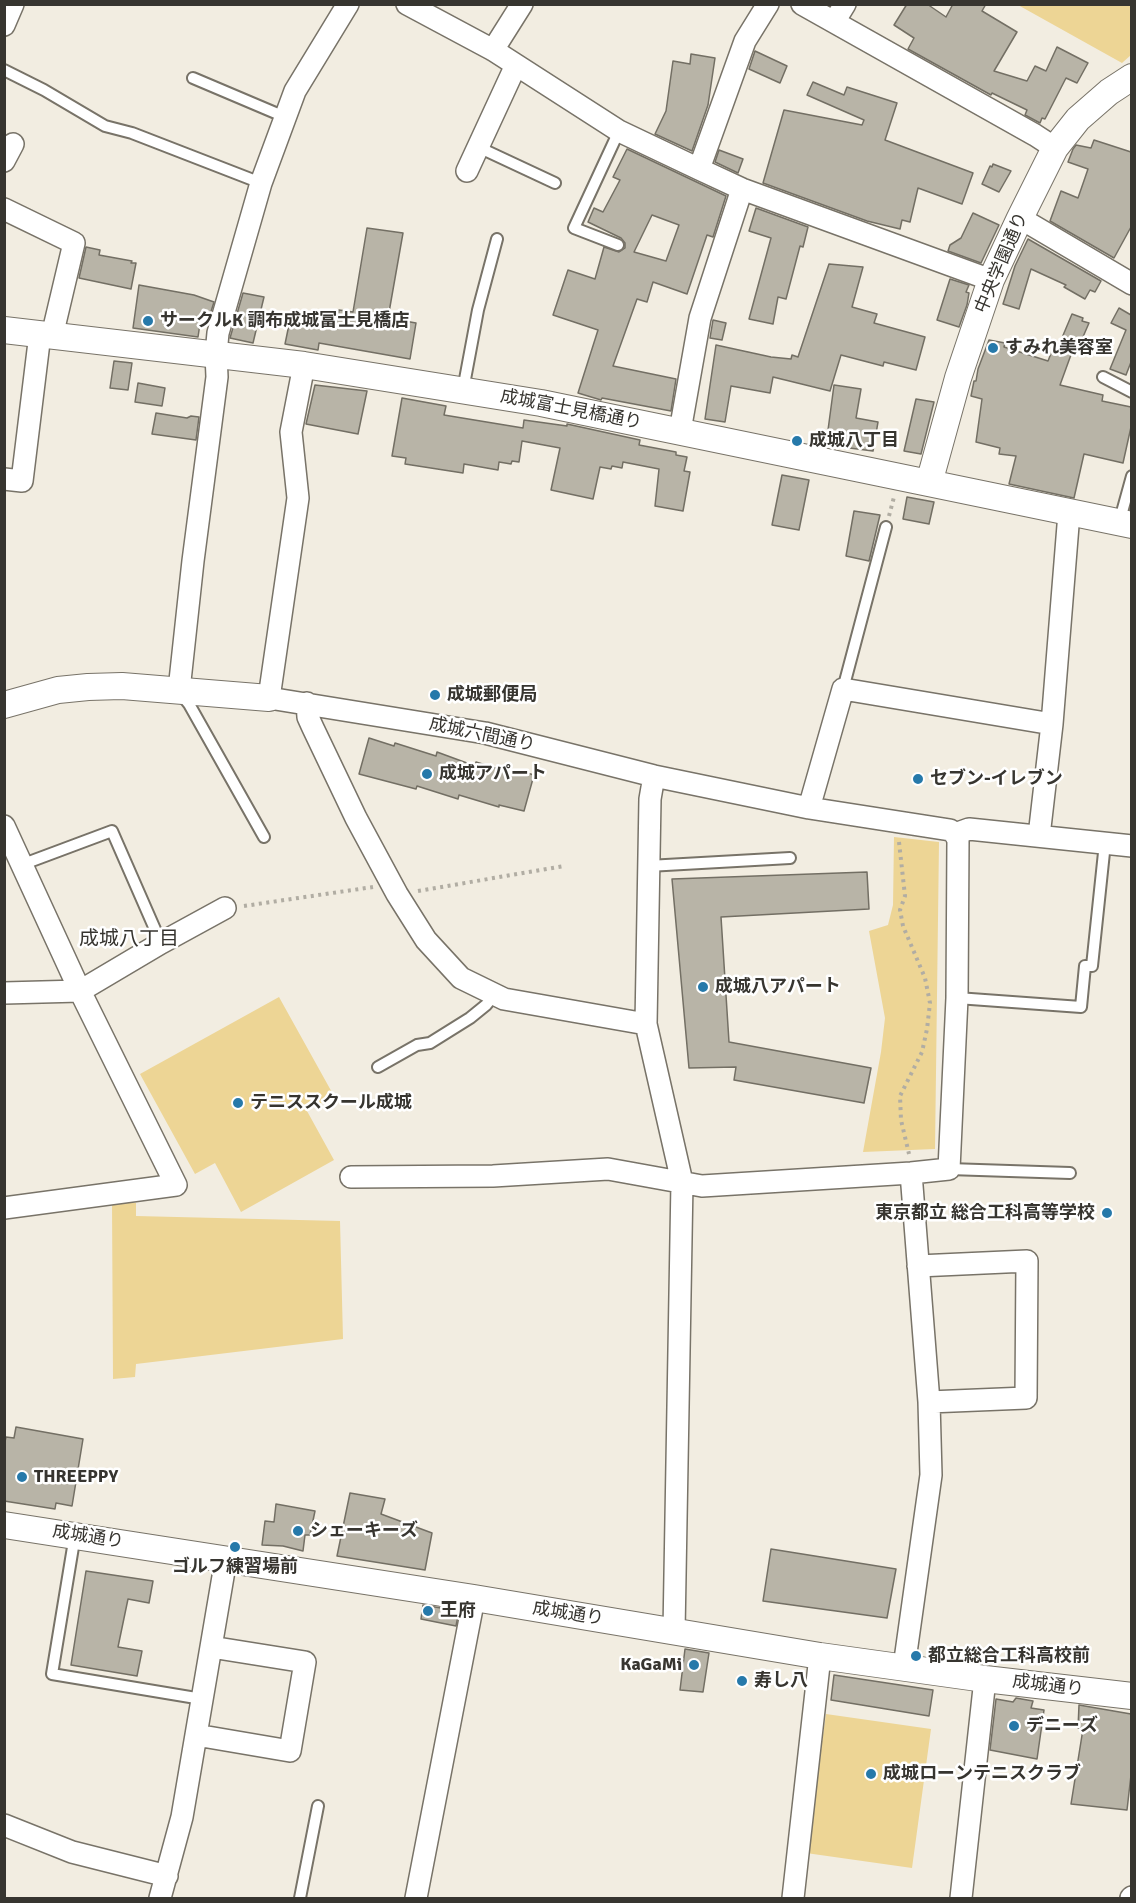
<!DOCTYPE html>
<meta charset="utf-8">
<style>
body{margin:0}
#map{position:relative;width:1136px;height:1903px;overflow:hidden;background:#f2ede1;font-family:Signika,sans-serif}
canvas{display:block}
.frame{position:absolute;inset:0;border:6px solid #373530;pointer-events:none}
</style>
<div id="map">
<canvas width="1136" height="1903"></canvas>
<div class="frame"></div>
</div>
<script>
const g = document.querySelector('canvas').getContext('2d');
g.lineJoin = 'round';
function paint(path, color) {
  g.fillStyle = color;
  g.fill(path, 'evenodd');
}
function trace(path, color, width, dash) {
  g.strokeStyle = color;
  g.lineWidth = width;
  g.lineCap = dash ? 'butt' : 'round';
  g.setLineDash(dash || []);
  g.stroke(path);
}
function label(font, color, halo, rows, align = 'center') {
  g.font = font + ' Signika,"Noto Sans JP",sans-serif';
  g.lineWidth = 5;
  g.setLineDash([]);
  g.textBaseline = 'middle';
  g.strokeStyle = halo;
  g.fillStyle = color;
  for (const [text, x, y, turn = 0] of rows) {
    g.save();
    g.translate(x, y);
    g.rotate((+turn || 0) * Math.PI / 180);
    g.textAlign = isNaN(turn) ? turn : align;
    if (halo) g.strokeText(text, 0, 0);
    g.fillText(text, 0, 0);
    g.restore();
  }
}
paint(new Path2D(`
 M 1018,5 L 1131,5 L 1131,55 L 1122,63 Z
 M 894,837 L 939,842 L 935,1149 L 863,1152 L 881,1052 L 885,1018 L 869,931 L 888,925 L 893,905 Z
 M 279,997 L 334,1096 L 307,1111 L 334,1160 L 241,1212 L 215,1163 L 195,1174 L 140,1074 Z
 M 112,1203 L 136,1203 L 136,1216 L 340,1221 L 343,1339 L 136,1364 L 135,1377 L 113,1379 Z
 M 826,1714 L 931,1729 L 912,1868 L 806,1853 Z`), '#edd595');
const building = new Path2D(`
 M 907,4 L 927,4 L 946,17 L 953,4 L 986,4 L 982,11 L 1017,32 L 994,71 L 1027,81 L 1035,66 L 1046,71 L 1057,47 L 1088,63 L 1077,83 L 1066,78 L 1045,119 L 1042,118 L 1040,123 L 1025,115 L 1027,110 L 992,93 L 991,95 L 908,49 L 914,38 L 894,25 Z
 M 755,51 L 787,66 L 780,83 L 749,69 Z
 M 691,54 L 715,58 L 708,105 L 692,151 L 655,134 L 666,111 L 673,61 L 690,64 Z
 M 813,82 L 844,95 L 847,87 L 897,103 L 885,140 L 973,173 L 962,204 L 918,188 L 910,222 L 902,220 L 900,229 L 867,221 L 763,183 L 784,110 L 862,125 L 864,120 L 807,95 Z
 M 1094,140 L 1131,152 L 1131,227 L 1114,258 L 1050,221 L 1061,191 L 1078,198 L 1088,169 L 1068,162 L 1073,149 L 1076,145 L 1091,148 Z
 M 627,149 L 726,196 L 713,237 L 707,235 L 687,294 L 653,282 L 647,302 L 637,299 L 613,366 L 676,379 L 671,411 L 602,398 L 601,400 L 578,393 L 598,330 L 553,315 L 568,270 L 595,279 L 604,247 L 619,252 L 625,248 L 625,243 L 621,238 L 588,222 L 594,208 L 603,212 L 620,180 L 613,177 ZM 652,215 L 679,225 L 666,261 L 634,252 Z
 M 719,150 L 743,159 L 738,173 L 715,162 Z
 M 993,164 L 1011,171 L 999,192 L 982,184 L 990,166 L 992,167 Z
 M 756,208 L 808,227 L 803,247 L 800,246 L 786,299 L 778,297 L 773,324 L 749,319 L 771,238 L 749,231 Z
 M 973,213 L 999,225 L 981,263 L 948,251 L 950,245 L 961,238 Z
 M 367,228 L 403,233 L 388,318 L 416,323 L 410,359 L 319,343 L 318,350 L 285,344 L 291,315 L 336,325 L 339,310 L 353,312 Z
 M 1028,239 L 1101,281 L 1095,292 L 1090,290 L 1085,299 L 1064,287 L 1066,285 L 1031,269 L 1019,309 L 1003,304 L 1015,266 Z
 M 86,247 L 100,250 L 99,255 L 132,261 L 131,263 L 136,263 L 131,289 L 79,278 Z
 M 829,264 L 863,267 L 852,307 L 877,314 L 874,323 L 925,337 L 916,370 L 884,362 L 883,366 L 841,355 L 830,391 L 773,377 L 770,393 L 731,386 L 725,422 L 705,419 L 716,345 L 771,357 L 791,359 L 792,355 L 798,357 Z
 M 950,279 L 969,285 L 966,292 L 969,293 L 967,305 L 959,327 L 937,320 Z
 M 139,285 L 194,295 L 214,302 L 209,318 L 201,317 L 198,337 L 133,328 Z
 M 243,293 L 264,297 L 253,343 L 230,338 Z
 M 1119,308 L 1131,315 L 1131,362 L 1126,375 L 1110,369 L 1126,330 L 1111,323 Z
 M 1072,314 L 1083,318 L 1082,321 L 1089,323 L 1076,353 L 1072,352 L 1060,385 L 1103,395 L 1102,401 L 1131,407 L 1131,427 L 1123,463 L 1084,454 L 1074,498 L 1009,484 L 1016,456 L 999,454 L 1000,448 L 976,442 L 982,399 L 971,396 L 974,381 L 976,381 L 978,369 L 989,340 L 1005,343 L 1004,347 L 1048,361 L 1052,351 L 1056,352 Z
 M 713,320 L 726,323 L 722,340 L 710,338 Z
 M 114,361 L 132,363 L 128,390 L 110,388 Z
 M 138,383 L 165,388 L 162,406 L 135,402 Z
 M 315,385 L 367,391 L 358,434 L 306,424 Z
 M 834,385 L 861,389 L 856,418 L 878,422 L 873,451 L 826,445 Z
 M 402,398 L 446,406 L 444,415 L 523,428 L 524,420 L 567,426 L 567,424 L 640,440 L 639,445 L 676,452 L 676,455 L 687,457 L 684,471 L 690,472 L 683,511 L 655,506 L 659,469 L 623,462 L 622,468 L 612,466 L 611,469 L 600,467 L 593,499 L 551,490 L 560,448 L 522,441 L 519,462 L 512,461 L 511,464 L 499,462 L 498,470 L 464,464 L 463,473 L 405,464 L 406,458 L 392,456 Z
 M 916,399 L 934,402 L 921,454 L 904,451 Z
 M 156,413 L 187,418 L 191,416 L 199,417 L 196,440 L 152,434 Z
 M 782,475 L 809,480 L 799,530 L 772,525 Z
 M 907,497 L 934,502 L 929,524 L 903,519 Z
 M 854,511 L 880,515 L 869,561 L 846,556 Z
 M 369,738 L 394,746 L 395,743 L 436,756 L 437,752 L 475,766 L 476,762 L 515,774 L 517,770 L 534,775 L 524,811 L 499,805 L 499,807 L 459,795 L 458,799 L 417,786 L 416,789 L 359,774 Z
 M 867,872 L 869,909 L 721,917 L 729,1042 L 871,1068 L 864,1103 L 734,1080 L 736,1067 L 689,1068 L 672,879 Z
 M 16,1427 L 83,1439 L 72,1506 L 56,1503 L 55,1509 L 4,1501 L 4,1446 L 6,1437 L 14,1438 Z
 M 350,1493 L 385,1499 L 381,1514 L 432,1533 L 425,1570 L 337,1556 Z
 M 276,1504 L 315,1511 L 310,1535 L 305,1535 L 303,1551 L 283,1546 L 262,1545 L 265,1521 L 274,1522 Z
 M 771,1549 L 896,1569 L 887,1618 L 763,1601 Z
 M 86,1571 L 153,1581 L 149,1603 L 128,1599 L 118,1647 L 142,1651 L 137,1676 L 71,1665 Z
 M 423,1605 L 459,1611 L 456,1626 L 421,1619 Z
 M 685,1649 L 709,1653 L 703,1692 L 680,1690 Z
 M 834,1675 L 933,1690 L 929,1716 L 831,1700 Z
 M 1016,1698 L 1033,1701 L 1031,1708 L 1044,1710 L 1037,1759 L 990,1750 L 996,1699 L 1013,1702 Z
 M 1079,1705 L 1131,1714 L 1131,1775 L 1127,1810 L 1071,1804 L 1083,1729 L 1078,1728 Z`);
paint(building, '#b8b4a7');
trace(building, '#736f64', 1.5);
const service = new Path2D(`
 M 4,70 L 44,90 L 105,126 L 132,133 L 261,183
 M 193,78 L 285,117
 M 478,147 L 555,183
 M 618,245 L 574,228 L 619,131
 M 1103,377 L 1132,392
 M 463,390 L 478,310 L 497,239
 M 1119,523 L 1132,476
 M 843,689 L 886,527
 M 180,693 L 189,704 L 264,837
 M 21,865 L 112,831 L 161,943
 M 648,866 L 790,858
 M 957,998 L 1081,1007 L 1085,966 L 1092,966 L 1105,843
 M 378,1067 L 417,1045 L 430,1043 L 470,1018 L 486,1005 L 495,994
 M 949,1169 L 1070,1173
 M 75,1535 L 52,1674 L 202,1699
 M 300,1898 L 318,1806`);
const minor = new Path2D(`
 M 407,4 L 493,50 L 619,131 L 699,169 L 742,189 L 991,280
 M 802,4 L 1035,135 L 1055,148
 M 834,22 L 845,4
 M 4,25 L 13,4
 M 493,50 L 522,4
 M 4,161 L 13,144
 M 699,169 L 745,41 L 768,4
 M 467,171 L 516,65
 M 4,209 L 74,243 L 52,336
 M 1020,218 L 1132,284
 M 304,365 L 291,432 L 298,498 L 269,698 L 485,733 L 654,776 L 809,808 L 950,830 L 955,834
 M 680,431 L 700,318 L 742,189
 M 4,479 L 22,481 L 40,334
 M 179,690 L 193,561 L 217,377 L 216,354 L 218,333 L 261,183 L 295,91 L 348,4
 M 307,703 L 308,717 L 313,728 L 356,818 L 397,894 L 426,940 L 461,978 L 504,999 L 646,1024
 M 654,776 L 650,799 L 646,1024 L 682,1182 L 674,1631
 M 809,808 L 843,689 L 1052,724
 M 4,826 L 80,991 L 176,1185 L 4,1208
 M 955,834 L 969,829 L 1132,846
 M 1039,836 L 1052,724 L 1069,513
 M 4,993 L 80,991 L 161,943 L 225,908
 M 351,1177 L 493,1176 L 608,1169 L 702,1186 L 911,1173 L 949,1169 L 957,998 L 958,840 L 955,834
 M 918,1266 L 1027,1261 L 1026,1398 L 929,1402
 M 904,1667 L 931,1475 L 929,1402 L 911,1173
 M 196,1735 L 290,1751 L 305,1662 L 211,1647
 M 4,1825 L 72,1852 L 167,1876
 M 160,1898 L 182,1817 L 226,1559
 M 416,1898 L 474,1598
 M 793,1898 L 820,1656
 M 961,1898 L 985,1679
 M 1131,1898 L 1132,1897`);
const tertiary = new Path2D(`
 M 4,330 L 304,365 L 541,403 L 1132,525
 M 929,483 L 958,378 L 991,280 L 1020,218 L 1055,148 L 1078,119 L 1109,92 L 1132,77
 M 4,705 L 58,690 L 88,687 L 122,686 L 269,698
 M 4,1525 L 474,1598 L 820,1656 L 985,1679 L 1132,1696`);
trace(service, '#787368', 14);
trace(minor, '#787368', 24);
trace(tertiary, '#787368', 28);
trace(new Path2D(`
 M 889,516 L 894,497
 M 899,842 L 905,896 L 900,910 L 903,926 L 925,978 L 930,1003 L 927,1029 L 922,1052 L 900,1096 L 901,1120 L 909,1154
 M 418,891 L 564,866
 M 244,906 L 373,887`), '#b1ada3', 4, [3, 4.5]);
trace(service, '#fff', 10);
trace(minor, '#fff', 21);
trace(tertiary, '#fff', 26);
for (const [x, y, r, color] of [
 [148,321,6,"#2679aa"],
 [993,348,6,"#2679aa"],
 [797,441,6,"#2679aa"],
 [435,695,6,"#2679aa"],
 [427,774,6,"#2679aa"],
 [918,779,6,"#2679aa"],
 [703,987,6,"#2679aa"],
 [238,1103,6,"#2679aa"],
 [1107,1213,6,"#2679aa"],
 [22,1477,6,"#2679aa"],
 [298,1531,6,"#2679aa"],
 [235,1547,6,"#2679aa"],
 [428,1611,6,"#2679aa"],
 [916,1656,6,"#2679aa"],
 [694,1665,6,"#2679aa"],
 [742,1681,6,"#2679aa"],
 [1014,1726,6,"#2679aa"],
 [871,1774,6,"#2679aa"]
]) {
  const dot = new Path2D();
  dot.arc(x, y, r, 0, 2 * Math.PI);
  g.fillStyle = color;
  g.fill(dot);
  trace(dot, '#fff', 2);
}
label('18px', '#373530', '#fff', [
 ["中央学園通り",1002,263,-67],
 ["成城富士見橋通り",571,410,11],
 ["成城六間通り",482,735,12],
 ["成城通り",88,1537,9],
 ["成城通り",568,1614,9],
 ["成城通り",1048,1686,7]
]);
label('bold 18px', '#373530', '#fff', [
 ["サークルK 調布成城富士見橋店",160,321],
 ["すみれ美容室",1005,348],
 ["成城八丁目",809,441],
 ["成城郵便局",447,695],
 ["成城アパート",439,774],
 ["セブン-イレブン",930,779],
 ["成城八アパート",715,987],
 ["テニススクール成城",250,1103],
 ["東京都立 総合工科高等学校",1095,1213,"right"],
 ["THREEPPY",34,1477],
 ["シェーキーズ",310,1531],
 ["ゴルフ練習場前",235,1567,"center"],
 ["王府",440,1611],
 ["都立総合工科高校前",928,1656],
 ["KaGaMi",682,1665,"right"],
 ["寿し八",754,1681],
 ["デニーズ",1026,1726],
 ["成城ローンテニスクラブ",883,1774]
], 'left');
label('20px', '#373530', '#fff', [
 ["成城八丁目",129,940]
]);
</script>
